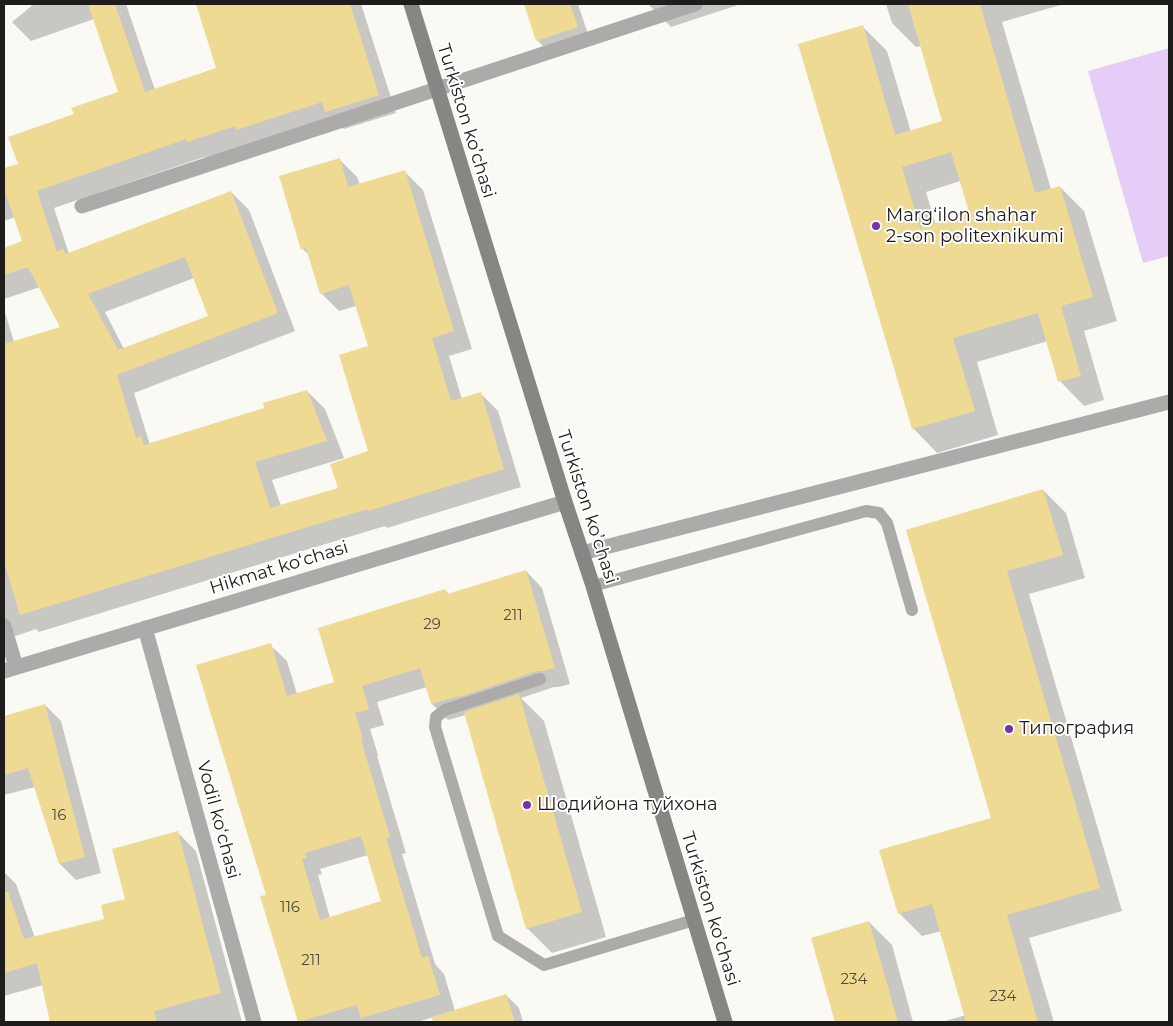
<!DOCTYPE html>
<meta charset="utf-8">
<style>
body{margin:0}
#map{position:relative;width:1173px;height:1026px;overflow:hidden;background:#faf9f4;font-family:Montserrat,sans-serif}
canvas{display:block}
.frame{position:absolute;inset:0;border:5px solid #1e1d1b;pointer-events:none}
</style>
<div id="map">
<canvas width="1173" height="1026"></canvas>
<div class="frame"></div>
</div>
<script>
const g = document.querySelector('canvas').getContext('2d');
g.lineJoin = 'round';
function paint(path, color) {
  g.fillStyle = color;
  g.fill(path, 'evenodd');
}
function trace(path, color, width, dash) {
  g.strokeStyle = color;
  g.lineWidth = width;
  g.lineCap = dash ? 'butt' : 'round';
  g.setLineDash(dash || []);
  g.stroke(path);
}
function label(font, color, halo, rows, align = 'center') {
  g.font = font + ' Montserrat,sans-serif';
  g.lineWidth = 4;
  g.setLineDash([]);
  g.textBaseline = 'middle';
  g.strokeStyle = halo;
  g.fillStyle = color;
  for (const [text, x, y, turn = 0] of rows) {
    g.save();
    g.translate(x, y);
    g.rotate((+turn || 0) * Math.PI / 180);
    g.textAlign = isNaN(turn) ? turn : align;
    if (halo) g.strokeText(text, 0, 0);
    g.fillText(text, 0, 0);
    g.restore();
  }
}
paint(new Path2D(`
 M 1169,48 L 1169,256 L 1143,263 L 1088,71 Z`), '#e6cdf8');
paint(new Path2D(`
 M 34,4 L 126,4 L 155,90 L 218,69 L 197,4 L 361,4 L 396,113 L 344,129 L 336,121 L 206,159 L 204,157 L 54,208 L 69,254 L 231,192 L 249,210 L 295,331 L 134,393 L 150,445 L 265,409 L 307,391 L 325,409 L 344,458 L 272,480 L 281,506 L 339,489 L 370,452 L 369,347 L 356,306 L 339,311 L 321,293 L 310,256 L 303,249 L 339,159 L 357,177 L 360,185 L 405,172 L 423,190 L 472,349 L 449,356 L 462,399 L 480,393 L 498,411 L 521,487 L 387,528 L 385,526 L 296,553 L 39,632 L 36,629 L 4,640 L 4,309 L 14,342 L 62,327 L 40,287 L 4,299 L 4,249 L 23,242 L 15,217 L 4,221 L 4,169 L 19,164 L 75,115 L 119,93 L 94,19 L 31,41 L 12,22 ZM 194,278 L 209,317 L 124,349 L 105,312 Z
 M 525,4 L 578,4 L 590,40 L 550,53 L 537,40 Z
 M 648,4 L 741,4 L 671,27 Z
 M 886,4 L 1064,4 L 1002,22 L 1051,189 L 1060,187 L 1084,211 L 1117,321 L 1084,331 L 1104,400 L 1084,406 L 1060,381 L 1048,341 L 977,362 L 998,435 L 937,453 L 913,428 L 862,26 L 887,51 L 911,132 L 944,122 L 921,46 L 916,47 L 892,23 ZM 960,181 L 971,213 L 936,225 L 926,192 Z
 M 1043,490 L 1066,513 L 1085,578 L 1029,594 L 1122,911 L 1029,938 L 1054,1022 L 942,1022 L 966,1015 L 941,931 L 922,936 L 899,913 L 992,819 L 907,530 Z
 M 526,571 L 542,588 L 570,684 L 559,687 L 554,687 L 521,698 L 544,721 L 606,937 L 552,953 L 527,928 L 466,715 L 448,720 L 432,704 L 427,687 L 377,702 L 384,725 L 370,729 L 378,755 L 377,756 L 406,853 L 402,854 L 435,964 L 444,974 L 455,1011 L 506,995 L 519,1008 L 523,1022 L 454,1022 L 451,1012 L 417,1022 L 299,1022 L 262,897 L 267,895 L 270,645 L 287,661 L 297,694 L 335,683 L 445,590 L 449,595 ZM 368,855 L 382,902 L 330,918 L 318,875 L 322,874 L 320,869 Z
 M 45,705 L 61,721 L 101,873 L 76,880 L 60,864 L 35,787 L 4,795 L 4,718 Z
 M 178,833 L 196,851 L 242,1022 L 51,1022 L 43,985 L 4,996 L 4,872 L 16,884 L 35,938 L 106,920 L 126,900 Z
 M 869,922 L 892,945 L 913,1022 L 836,1022 L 812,939 Z`), '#0003');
paint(new Path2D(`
 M 88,4 L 115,4 L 145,92 L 216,68 L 196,4 L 350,4 L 379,95 L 325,112 L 322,102 L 236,130 L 235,126 L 187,142 L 186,139 L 37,191 L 57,252 L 63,249 L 66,254 L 231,191 L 278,313 L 117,375 L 136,438 L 141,436 L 144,445 L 264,408 L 263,403 L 307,390 L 327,441 L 255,462 L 270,508 L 338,488 L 330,464 L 368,451 L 339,355 L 368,346 L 349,285 L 320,294 L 306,248 L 301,250 L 279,176 L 340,158 L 348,187 L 405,170 L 454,331 L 432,338 L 451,401 L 481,392 L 504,469 L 368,511 L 368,509 L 278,536 L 20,615 L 4,562 L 4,344 L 60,327 L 28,267 L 4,275 L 4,248 L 22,241 L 4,189 L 4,168 L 18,164 L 8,137 L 74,114 L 71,108 L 118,92 ZM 185,257 L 208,316 L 118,350 L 88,294 Z
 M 524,4 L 570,4 L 578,27 L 536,41 Z
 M 908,4 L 980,4 L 1035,193 L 1060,186 L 1093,297 L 1061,306 L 1081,376 L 1058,382 L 1038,313 L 953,338 L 975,411 L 912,429 L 798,44 L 863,25 L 895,135 L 942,121 ZM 951,152 L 969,212 L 920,228 L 902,167 Z
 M 1043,489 L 1063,555 L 1007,571 L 1100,888 L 1007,915 L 1038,1022 L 966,1022 L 932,904 L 898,914 L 879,850 L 991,818 L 906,530 Z
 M 526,570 L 555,668 L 542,671 L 537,671 L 459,697 L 459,696 L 431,704 L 420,668 L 362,686 L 369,709 L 355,713 L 363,739 L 361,740 L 390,837 L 386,838 L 403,895 L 422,958 L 428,956 L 440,995 L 361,1018 L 357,1005 L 298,1022 L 260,896 L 266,895 L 196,665 L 271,643 L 287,696 L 334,682 L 318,628 L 445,589 L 447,594 ZM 361,836 L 381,901 L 320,920 L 302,859 L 307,858 L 305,853 Z
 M 519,694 L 582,912 L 526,929 L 464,712 Z
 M 45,704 L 85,857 L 59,864 L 28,768 L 4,775 L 4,716 Z
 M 178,831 L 221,993 L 154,1011 L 157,1022 L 50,1022 L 37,963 L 4,973 L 4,892 L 8,892 L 24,939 L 104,919 L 101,905 L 125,899 L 112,849 Z
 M 869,921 L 898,1022 L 835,1022 L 811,938 Z
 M 506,994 L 515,1022 L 433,1022 L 432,1017 Z`), '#efda93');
trace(new Path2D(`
 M 593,586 L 866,511 L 879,513 L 887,523 L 912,610
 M 540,679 L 445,710 L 436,717 L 435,727 L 498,936 L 544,965 L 694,920`), '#acaba9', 12);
trace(new Path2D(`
 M 82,206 L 695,4
 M 582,553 L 1169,402
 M 4,626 L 16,667
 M 145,628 L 254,1022
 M 4,671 L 565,502`), '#acaba9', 15);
trace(new Path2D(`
 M 411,4 L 565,502 L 593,586 L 725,1022`), '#868683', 15);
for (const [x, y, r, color] of [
 [876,226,5,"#7b31a3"],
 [1009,729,5,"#7b31a3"],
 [527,805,5,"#7b31a3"]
]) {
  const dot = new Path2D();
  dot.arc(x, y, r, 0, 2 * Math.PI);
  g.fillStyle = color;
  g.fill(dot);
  trace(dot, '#fff', 2);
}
label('15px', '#524c39', null, [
 ["211",513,616],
 ["29",432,625],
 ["16",59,816],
 ["116",290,908],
 ["211",311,961],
 ["234",854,980],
 ["234",1003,997]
]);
label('18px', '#1e1d1b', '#fff', [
 ["Turkiston ko’chasi",466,121,73],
 ["Turkiston ko’chasi",587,507,72],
 ["Hikmat koʻchasi",279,568,-17],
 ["Vodil koʻchasi",218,820,75],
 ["Turkiston ko’chasi",710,909,73]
]);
label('18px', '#1e1d1b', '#fff', [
 ["Margʻilon shahar",886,216],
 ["2-son politexnikumi",886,237],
 ["Типография",1019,729],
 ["Шодийона туйхона",537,805]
], 'left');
</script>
